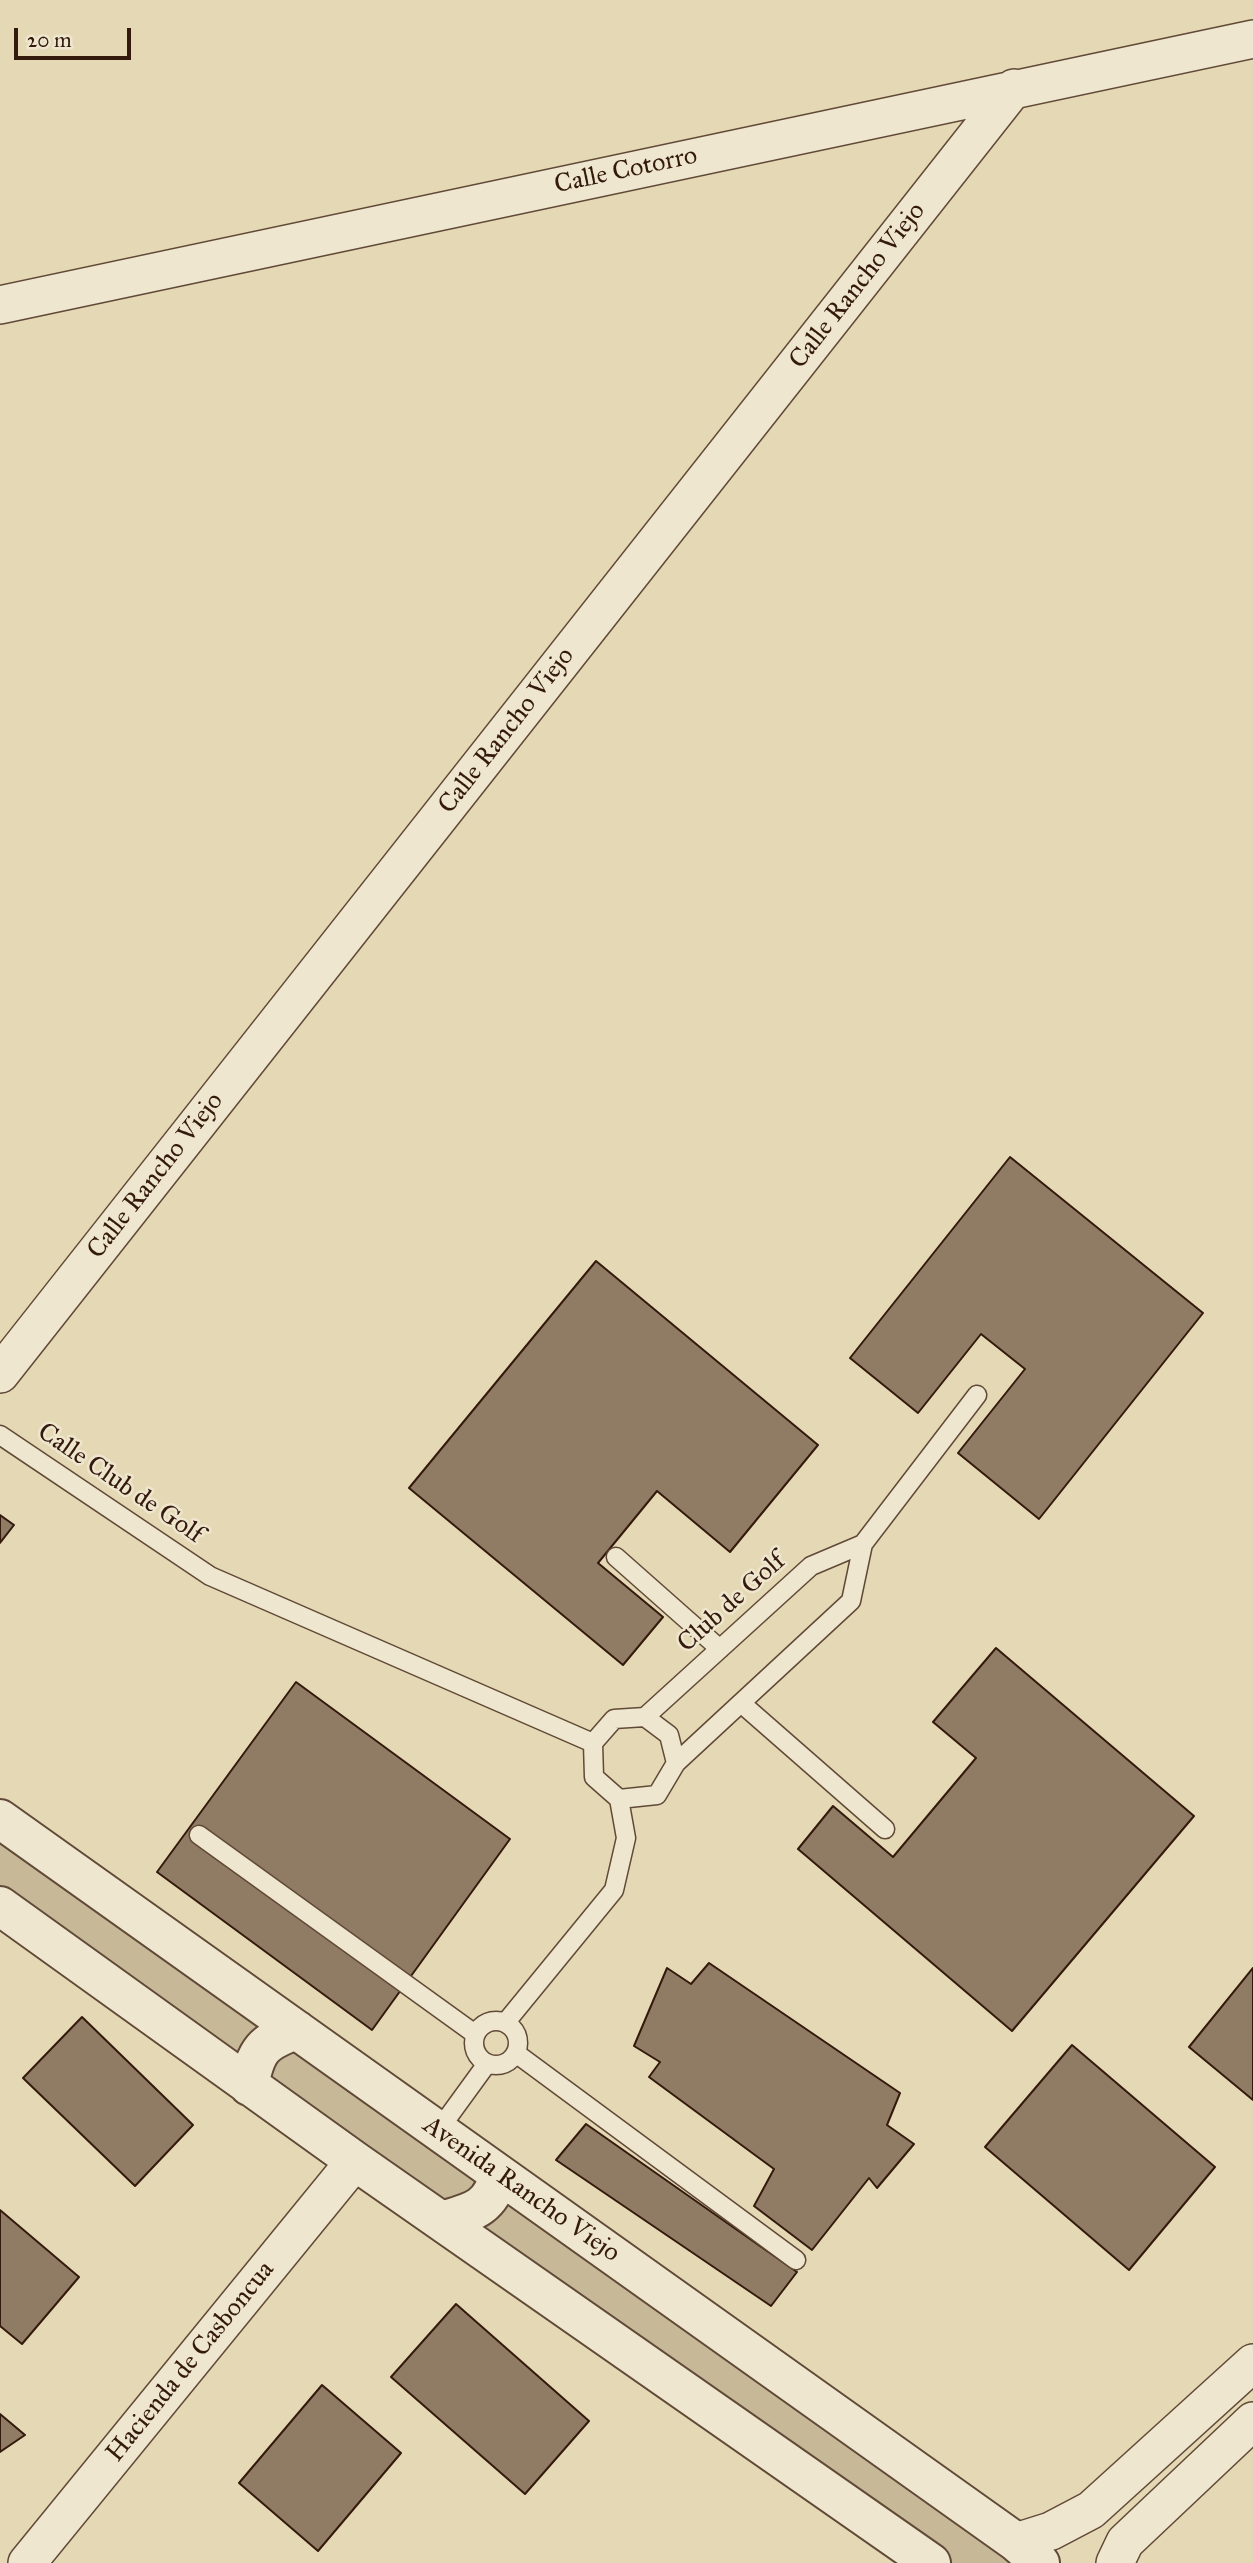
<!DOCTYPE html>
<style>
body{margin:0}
#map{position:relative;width:1253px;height:2563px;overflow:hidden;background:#e5d8b4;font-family:"IM FELL Great Primer",serif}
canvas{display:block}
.scale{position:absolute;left:14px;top:28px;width:117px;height:32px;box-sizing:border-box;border:4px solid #34190d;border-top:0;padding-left:9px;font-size:21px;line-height:24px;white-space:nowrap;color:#34190d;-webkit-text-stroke:5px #eee6ce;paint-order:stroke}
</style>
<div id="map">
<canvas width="1253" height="2563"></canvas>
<div class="scale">20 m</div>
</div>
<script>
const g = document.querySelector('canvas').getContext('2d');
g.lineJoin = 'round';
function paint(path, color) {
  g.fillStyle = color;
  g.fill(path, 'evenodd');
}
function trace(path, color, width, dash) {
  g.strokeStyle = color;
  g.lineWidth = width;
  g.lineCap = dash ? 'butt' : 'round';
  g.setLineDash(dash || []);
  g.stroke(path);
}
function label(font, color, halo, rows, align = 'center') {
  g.font = font + ' "IM FELL Great Primer",serif';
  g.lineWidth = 5;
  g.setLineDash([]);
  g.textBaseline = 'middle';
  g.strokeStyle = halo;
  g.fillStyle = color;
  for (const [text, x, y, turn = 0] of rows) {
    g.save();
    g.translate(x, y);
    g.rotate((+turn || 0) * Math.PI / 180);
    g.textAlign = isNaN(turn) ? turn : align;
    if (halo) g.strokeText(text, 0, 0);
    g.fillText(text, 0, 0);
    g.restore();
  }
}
paint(new Path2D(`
 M 0,1819 L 1040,2563 L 931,2563 L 0,1906 Z`), '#c7b898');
const building = new Path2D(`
 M 1010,1157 L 1203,1313 L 1039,1519 L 958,1453 L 1025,1369 L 981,1334 L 918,1413 L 850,1358 Z
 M 596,1261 L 818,1445 L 730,1552 L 657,1491 L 598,1563 L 663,1617 L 623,1665 L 409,1488 Z
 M 0,1515 L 14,1525 L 0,1543 Z
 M 996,1648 L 1194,1816 L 1012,2031 L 798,1849 L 833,1806 L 893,1857 L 976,1758 L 933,1722 Z
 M 296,1682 L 510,1839 L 372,2030 L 157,1872 Z
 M 709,1963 L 900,2093 L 887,2125 L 914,2144 L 877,2188 L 869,2178 L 812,2250 L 754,2206 L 774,2169 L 649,2077 L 660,2062 L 634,2046 L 667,1968 L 691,1984 Z
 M 1253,1968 L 1253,2100 L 1189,2047 Z
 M 82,2017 L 193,2125 L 135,2186 L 23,2078 Z
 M 1072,2045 L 1215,2167 L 1129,2270 L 985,2147 Z
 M 586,2124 L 797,2272 L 771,2306 L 556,2160 Z
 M 0,2210 L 79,2277 L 22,2344 L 0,2326 Z
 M 456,2304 L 589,2421 L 525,2494 L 391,2377 Z
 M 322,2385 L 401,2453 L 318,2551 L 239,2483 Z
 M 0,2414 L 25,2435 L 0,2452 Z`);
paint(building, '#907c64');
trace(building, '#34190d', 2);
const service = new Path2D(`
 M 0,1435 L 210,1576 L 593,1743
 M 616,1557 L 720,1649
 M 741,1703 L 885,1829
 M 645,1717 L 811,1566 L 863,1544
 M 676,1763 L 851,1601 L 863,1544 L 977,1395
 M 199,1835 L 475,2034
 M474 2043a22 22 0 1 1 44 0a22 22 0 1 1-44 0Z
 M 506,2022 L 614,1890 L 626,1838 L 619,1799 L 594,1777 L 593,1743 L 614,1719 L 645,1717 L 669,1735 L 676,1763 L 657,1795 L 619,1799
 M 517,2054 L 796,2260
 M 438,2131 L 486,2065`);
const minor = new Path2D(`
 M 0,305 L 1253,39
 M 0,1374 L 1014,88
 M 1016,2542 L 1051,2531 L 1091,2510 L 1253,2363
 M 27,2563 L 355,2161
 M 1115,2563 L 1125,2542 L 1253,2421`);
const tertiary = new Path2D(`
 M 0,1819 L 1016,2542 L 1040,2563
 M 0,1906 L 355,2161 L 931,2563
 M 249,2086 C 256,2050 262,2042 297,2030
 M 441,2221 C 472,2212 491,2209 499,2174`);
trace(service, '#604937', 21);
trace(minor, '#604937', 40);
trace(tertiary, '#604937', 42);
trace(service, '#eee6ce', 18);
trace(minor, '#eee6ce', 37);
trace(tertiary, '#eee6ce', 38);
label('26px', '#34190d', '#eee6ce', [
 ["Calle Cotorro",626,171,-12],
 ["Calle Rancho Viejo",858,286,-52],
 ["Calle Rancho Viejo",507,731,-52],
 ["Calle Rancho Viejo",156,1176,-52],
 ["Calle Club de Golf",120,1484,34],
 ["Club de Golf",732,1603,-42],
 ["Avenida Rancho Viejo",521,2190,35],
 ["Hacienda de Casboncua",191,2362,-51]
]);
</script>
